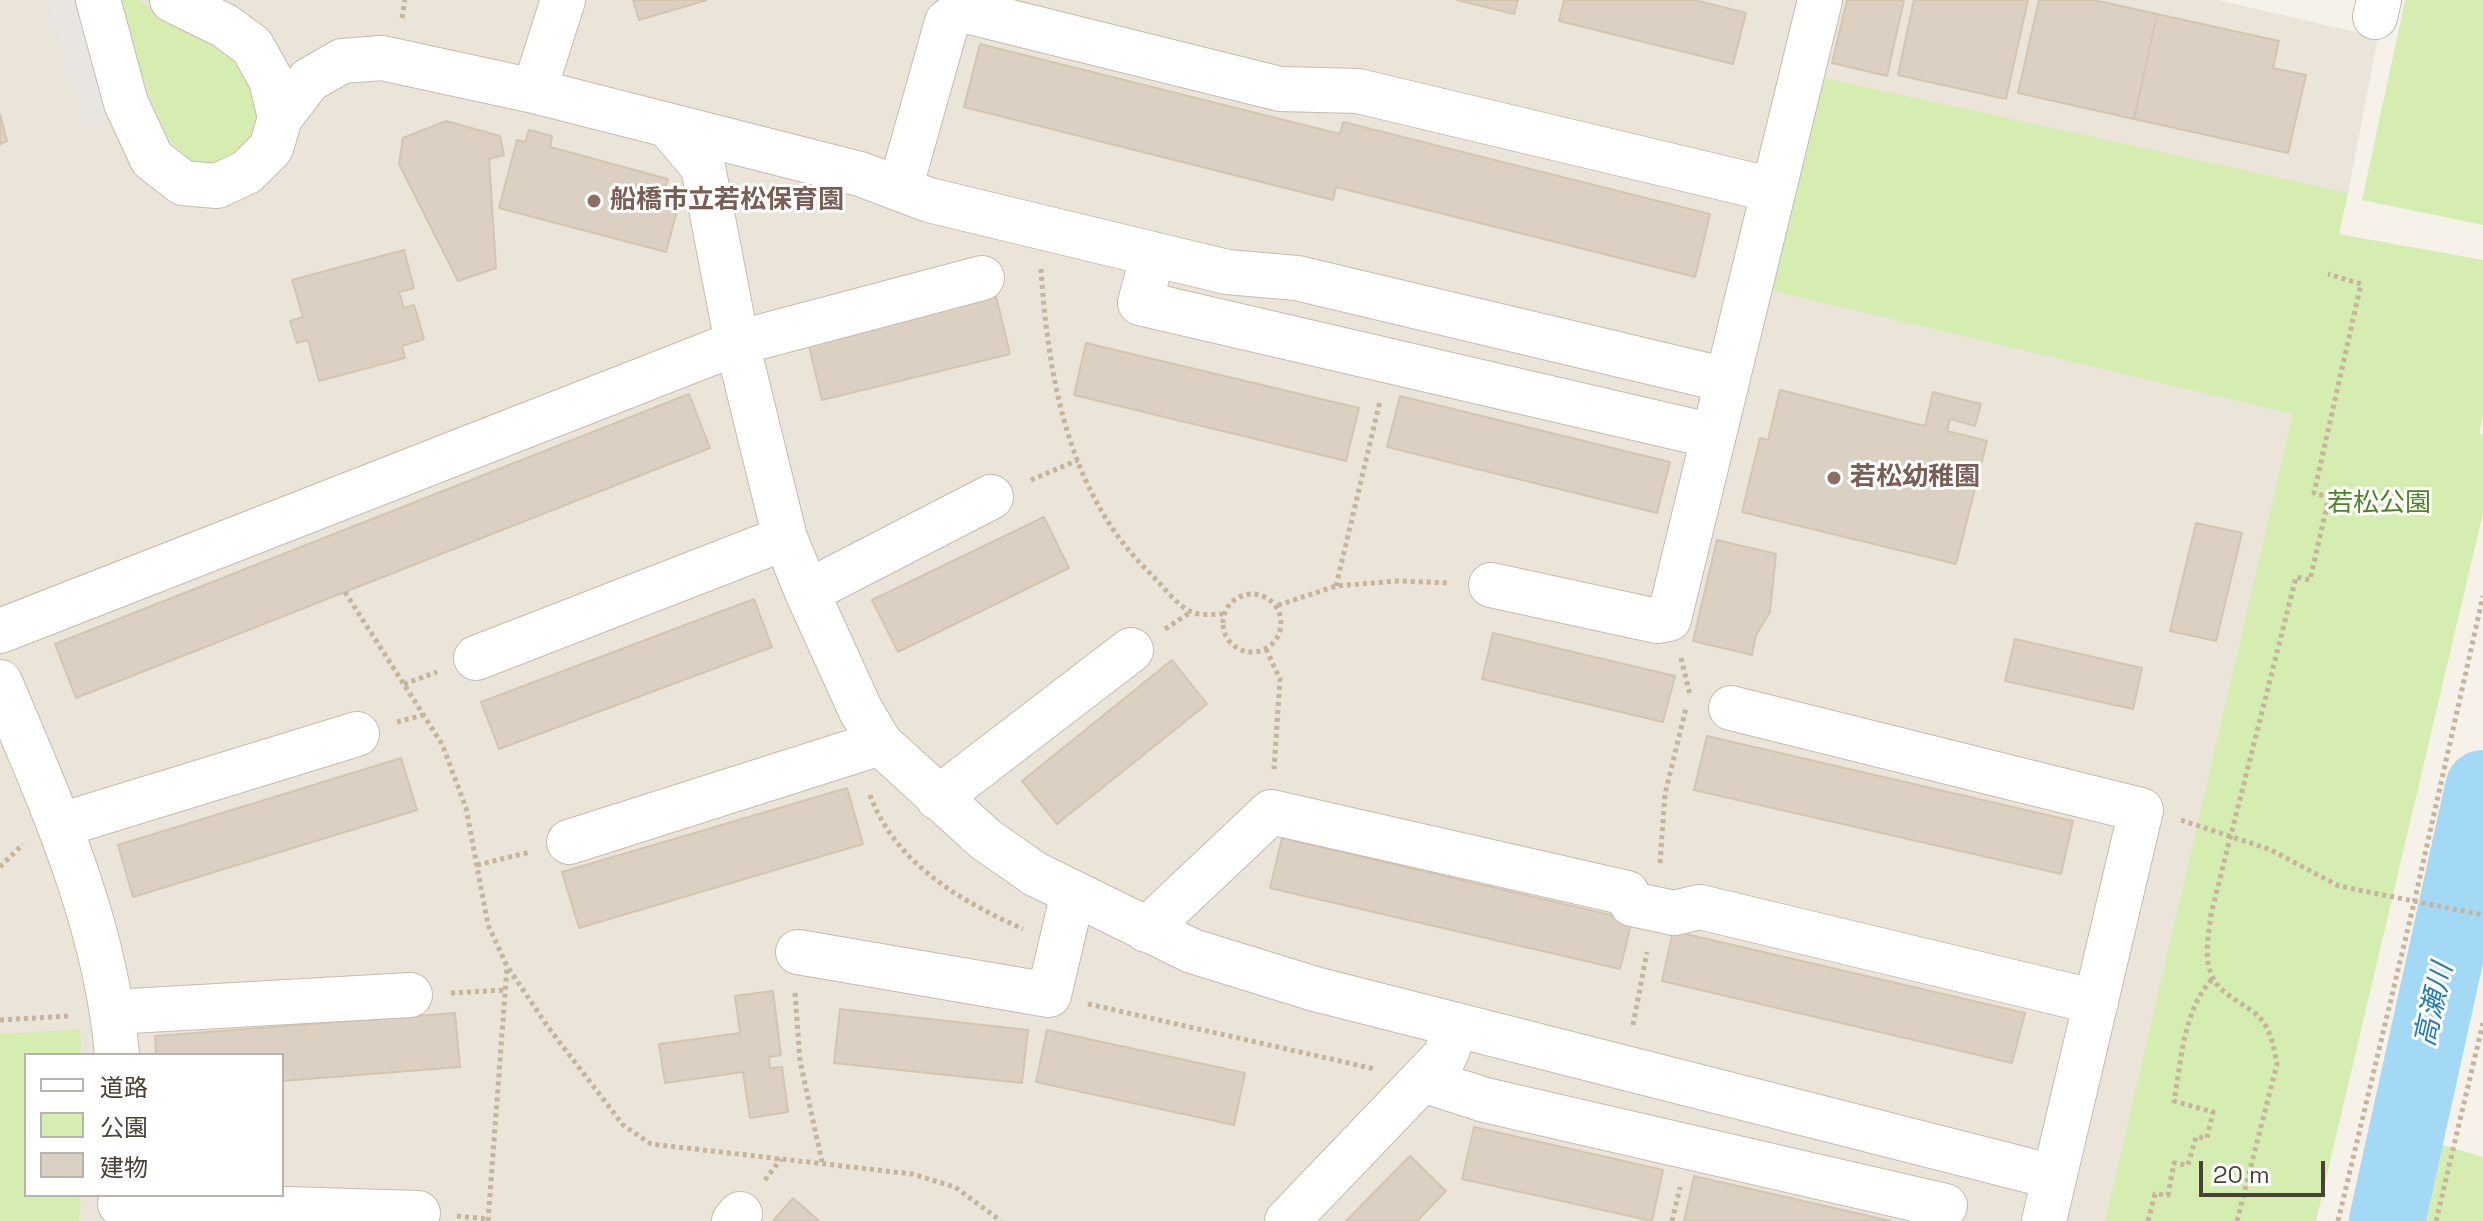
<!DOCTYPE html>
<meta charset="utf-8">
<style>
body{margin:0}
#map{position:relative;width:2483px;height:1221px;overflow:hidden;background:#f6f2ea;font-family:"Space Grotesk","Noto Sans JP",sans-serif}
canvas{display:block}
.legend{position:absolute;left:24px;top:1053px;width:260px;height:144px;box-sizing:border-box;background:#fff;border:2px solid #b7b3af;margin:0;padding:10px 14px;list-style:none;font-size:24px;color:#4b4237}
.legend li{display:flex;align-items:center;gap:16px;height:40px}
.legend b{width:40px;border:2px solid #b7b3af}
.scale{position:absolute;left:2199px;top:1161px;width:126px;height:36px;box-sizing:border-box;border:4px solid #4b4237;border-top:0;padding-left:10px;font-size:24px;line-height:28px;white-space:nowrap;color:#4b4237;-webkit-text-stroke:6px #fff;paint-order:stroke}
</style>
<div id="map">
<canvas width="2483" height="1221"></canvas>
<ul class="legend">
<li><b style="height:10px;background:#fff"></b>道路</li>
<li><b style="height:22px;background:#d5edb1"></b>公園</li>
<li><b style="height:22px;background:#dcd0c2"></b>建物</li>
</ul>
<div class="scale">20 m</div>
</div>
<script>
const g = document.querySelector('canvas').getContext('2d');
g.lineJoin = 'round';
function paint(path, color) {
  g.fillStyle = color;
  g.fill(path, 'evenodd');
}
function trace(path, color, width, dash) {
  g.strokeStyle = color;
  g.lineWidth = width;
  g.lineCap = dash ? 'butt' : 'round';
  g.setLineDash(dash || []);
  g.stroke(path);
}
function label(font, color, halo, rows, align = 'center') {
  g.font = font + ' "Space Grotesk","Noto Sans JP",sans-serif';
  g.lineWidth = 6;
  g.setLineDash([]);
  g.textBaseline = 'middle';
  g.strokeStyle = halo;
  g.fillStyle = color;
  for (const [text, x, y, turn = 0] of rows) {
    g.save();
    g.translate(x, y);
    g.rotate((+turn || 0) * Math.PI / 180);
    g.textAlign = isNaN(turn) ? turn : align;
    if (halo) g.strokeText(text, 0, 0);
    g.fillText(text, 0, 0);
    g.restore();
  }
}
paint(new Path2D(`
 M 0,0 L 2218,0 L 2378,37 L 2348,193 L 2105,1221 L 0,1221 ZM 26,1055 L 282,1055 L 282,1195 L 26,1195 Z`), '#ebe4d8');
paint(new Path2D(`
 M 115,0 L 140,0 L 161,20 L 225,48 L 250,70 C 258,122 266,127 226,166 L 194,164 L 164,134 Z
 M 2405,0 L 2483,0 L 2483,225 L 2362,200 Z
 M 1816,76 L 2348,193 L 2339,234 L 2483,260 L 2483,416 L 2479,433 L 2483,435 L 2483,513 L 2316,1221 L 2105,1221 L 2293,414 L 1765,289 Z
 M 80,1029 L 81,1055 L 26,1055 L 26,1195 L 81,1195 L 79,1221 L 0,1221 L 0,1034 Z
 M 2436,1143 L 2483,1157 L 2483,1221 L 2418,1221 Z`), '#d5edb1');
paint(new Path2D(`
 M 45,0 L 81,0 L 114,102 L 99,128 L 85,121 Z`), '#e8e5e2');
trace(new Path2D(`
 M 2387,1221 L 2483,788`), '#a4d9f6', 76);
const building = new Path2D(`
 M 633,0 L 707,0 L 639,20 Z
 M 1457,0 L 1518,0 L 1514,14 Z
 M 1564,0 L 1695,0 L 1746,13 L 1733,64 L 1559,21 Z
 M 1847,0 L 1904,0 L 1887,76 L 1832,63 Z
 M 1914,0 L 2028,0 L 2006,99 L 1898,75 Z
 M 2039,0 L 2094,0 L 2157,14 L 2134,119 L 2018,93 Z
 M 2157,14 L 2279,41 L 2273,68 L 2306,75 L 2288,153 L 2134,119 Z
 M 980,44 L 1340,134 L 1343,122 L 1710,214 L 1695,277 L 1336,187 L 1333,200 L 964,107 Z
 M 0,114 L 7,141 L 0,144 Z
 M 446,121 L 500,136 L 504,155 L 489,159 L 496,268 L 458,281 L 399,164 L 403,138 Z
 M 529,130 L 552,136 L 550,147 L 668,179 L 665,188 L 682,192 L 666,252 L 499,208 L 517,140 L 525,142 Z
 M 404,250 L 414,288 L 399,292 L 404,308 L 414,305 L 424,339 L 402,346 L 405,358 L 319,381 L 308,340 L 297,343 L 290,321 L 303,317 L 292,280 Z
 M 996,296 L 1010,354 L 822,400 L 808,342 Z
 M 1086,343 L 1359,408 L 1346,461 L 1074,395 Z
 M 1780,390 L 1925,426 L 1933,392 L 1981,404 L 1975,426 L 1950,419 L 1947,431 L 1987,441 L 1956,564 L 1742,512 L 1760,438 L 1768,440 Z
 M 689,394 L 710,448 L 76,698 L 55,644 Z
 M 1400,396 L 1670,462 L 1657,513 L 1387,447 Z
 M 1044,517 L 1069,568 L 898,652 L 872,600 Z
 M 2196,523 L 2242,533 L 2216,641 L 2170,631 Z
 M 1717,540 L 1776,554 L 1770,612 L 1756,635 L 1752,655 L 1693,641 Z
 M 754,599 L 772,647 L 499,749 L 481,702 Z
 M 1493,633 L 1675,676 L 1663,722 L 1482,679 Z
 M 2015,639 L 2142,668 L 2133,709 L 2005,681 Z
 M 1172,660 L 1207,704 L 1057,824 L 1022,781 Z
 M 1707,736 L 2073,821 L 2061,874 L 1694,790 Z
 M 401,758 L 417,810 L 133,897 L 118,845 Z
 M 847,788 L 863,844 L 579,928 L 562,872 Z
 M 1282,838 L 1632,920 L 1620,969 L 1270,888 Z
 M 1673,931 L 2025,1013 L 2012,1063 L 1662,981 Z
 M 773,991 L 781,1055 L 769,1057 L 770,1068 L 782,1067 L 788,1112 L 750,1118 L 743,1072 L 665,1083 L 659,1044 L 740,1033 L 735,996 Z
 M 840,1009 L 1028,1030 L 1022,1083 L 834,1063 Z
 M 455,1013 L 460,1067 L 282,1081 L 282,1055 L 156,1055 L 155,1036 Z
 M 1047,1030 L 1245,1073 L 1234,1125 L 1036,1082 Z
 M 1474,1127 L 1663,1170 L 1652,1221 L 1462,1179 Z
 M 1410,1156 L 1446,1191 L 1417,1221 L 1346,1221 Z
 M 1694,1176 L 1891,1221 L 1684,1221 Z
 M 793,1198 L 819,1221 L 773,1221 Z`);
paint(building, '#dcd0c2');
trace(building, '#d4c5b1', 2);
const minor = new Path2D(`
 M 98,0 L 126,103 L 152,159 L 183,183 L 217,186 L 247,172 L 271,148 L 280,118 L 271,80 L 252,46 L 225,26 L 172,0
 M 2375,17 L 2379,0
 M 534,91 L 563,0
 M 280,118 L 309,80 L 342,61 L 382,58 L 534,91 L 860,174 L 929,200 L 1227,272 L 1297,278 L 1726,380
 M 670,128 L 703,167 L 737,343 L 785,538 L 807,592 L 860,709 L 880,743 L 985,839 L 1035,874 L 1192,951 L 1315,989 L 2054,1177
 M 900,189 L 947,22 L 962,10 L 1280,89 L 1358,91 L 1773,190
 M 1153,254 L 1140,303 L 1713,436
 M 1491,585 L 1657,621 L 1669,619 L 1820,0
 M 807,592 L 991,497
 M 0,631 L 737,343 L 982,278
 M 476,658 L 785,538
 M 0,682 C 51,803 106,923 117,1055
 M 1731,708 L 2141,810 L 2044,1221
 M 938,798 L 1131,650
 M 61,825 L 357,734
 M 569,842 L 880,743
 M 1146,930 L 1271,812 L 1627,893 L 1632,904 L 1674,913 L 1700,907 L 2096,1002
 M 798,952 L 1049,995 L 1073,893
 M 113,1012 L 410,995
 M 1423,1080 L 1485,1100 L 1945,1206
 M 120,1204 L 418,1213
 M 734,1221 L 740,1214
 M 1287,1221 L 1445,1056 L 1457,1025`);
trace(minor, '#c6bcaf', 46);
trace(new Path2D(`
 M 402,18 L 405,0
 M 1041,269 C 1048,378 1069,496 1151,574 C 1162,585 1178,607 1192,612 C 1200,616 1214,614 1223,614
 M 1031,480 L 1078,460
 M 1336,586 L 1380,401
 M 345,592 L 442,744 L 466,808 L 488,925 L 507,966 L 548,1027 L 623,1125 L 651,1144 L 912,1174 L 955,1187 L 1001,1221
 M1223 623a29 29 0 1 1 58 0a29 29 0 1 1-58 0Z
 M 1278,605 L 1336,586 L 1397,581 L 1450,583
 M 1165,629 L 1191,612
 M 1266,649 L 1280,679 L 1274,769
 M 1681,658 L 1690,695
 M 404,684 L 437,672
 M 397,722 L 423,715
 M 870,795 C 895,863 960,901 1023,929
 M 2181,820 L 2269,849 L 2339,886 L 2483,915
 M 1660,863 L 1665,794 L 1686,708
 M 477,865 L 530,852
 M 0,867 L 23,844
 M 451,993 L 506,990
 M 795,993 L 800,1061 L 822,1162
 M 1088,1004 L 1375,1069
 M 0,1020 L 69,1016
 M 1633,1025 L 1647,952
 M 765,1180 L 781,1159
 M 457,1216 L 488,1219
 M 488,1221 L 507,967
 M 1672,1221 L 1680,1187
 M 2148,1221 L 2155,1194 L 2168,1195 L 2174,1163 L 2188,1165 L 2196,1137 L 2207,1138 L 2213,1112 L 2174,1101 C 2182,1058 2183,1010 2213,978
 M 2237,1221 L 2277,1064 C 2274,1049 2271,1029 2259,1017 C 2245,1003 2221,996 2212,976 C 2203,956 2209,934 2211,914 L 2296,577 L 2310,580 L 2329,497 L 2314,493 L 2361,284 L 2328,274
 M 2338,1221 L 2414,903 L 2483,596
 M 2436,1221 L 2483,1023`), '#c6b49c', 5, [4, 4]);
trace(minor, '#fff', 44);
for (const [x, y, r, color] of [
 [594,201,8,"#8d6e63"],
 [1834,478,8,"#8d6e63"]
]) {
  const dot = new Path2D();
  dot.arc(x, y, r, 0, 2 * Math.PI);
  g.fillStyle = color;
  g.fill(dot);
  trace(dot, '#fff', 3);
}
label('bold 26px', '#785e54', '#fff', [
 ["船橋市立若松保育園",610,201],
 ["若松幼稚園",1850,478]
], 'left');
label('26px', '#4e8325', '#fff', [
 ["若松公園",2379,504]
]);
label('italic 28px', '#257daf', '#fff', [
 ["高瀬川",2435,1005,-77]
]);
</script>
